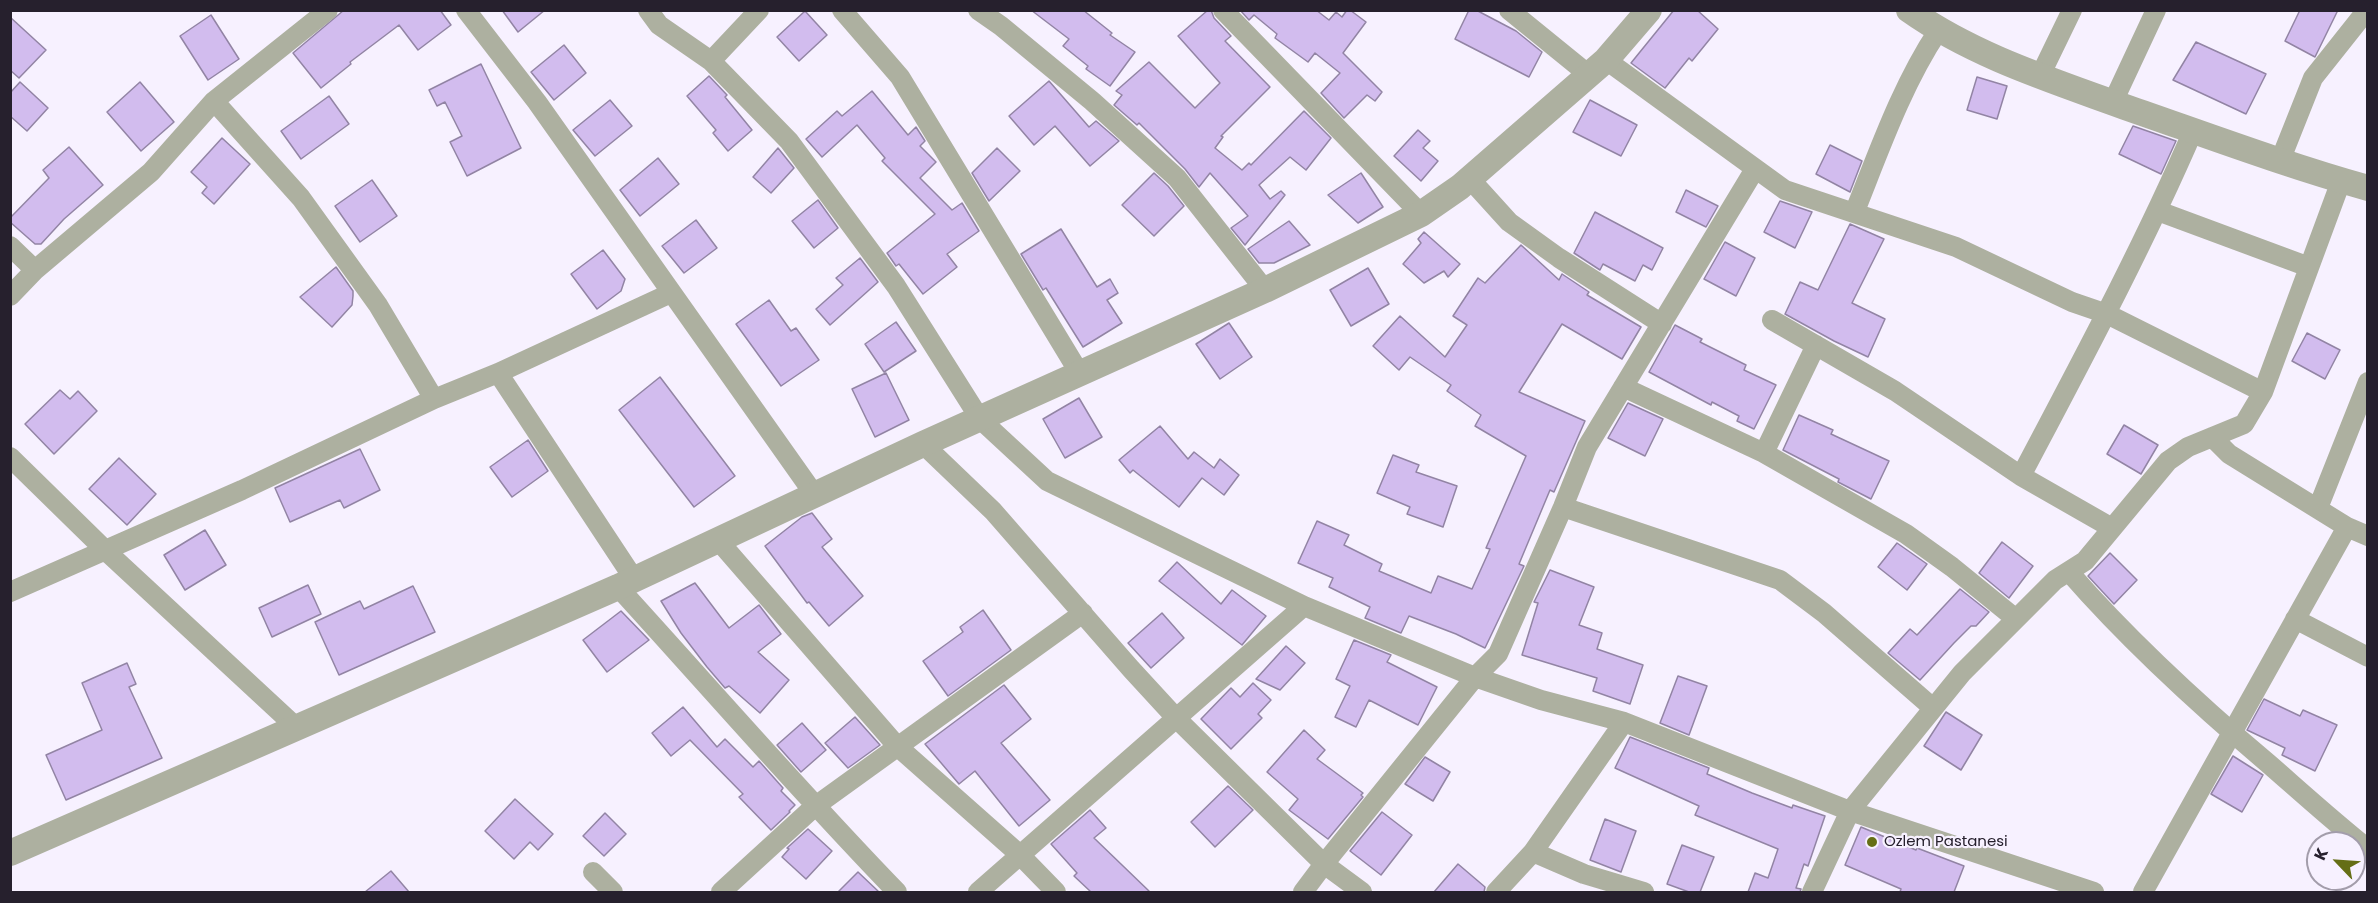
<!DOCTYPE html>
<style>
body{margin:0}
#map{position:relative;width:2378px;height:903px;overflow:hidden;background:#f7f1ff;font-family:Poppins,sans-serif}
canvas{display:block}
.frame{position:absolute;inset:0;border:12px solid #26202d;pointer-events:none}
.north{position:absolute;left:2306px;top:831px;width:60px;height:60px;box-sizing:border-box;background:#f7f1ff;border:2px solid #a39dab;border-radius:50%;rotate:295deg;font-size:16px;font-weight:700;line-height:24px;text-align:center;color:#26202d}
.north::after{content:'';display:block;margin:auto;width:21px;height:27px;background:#656e16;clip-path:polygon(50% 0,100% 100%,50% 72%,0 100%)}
</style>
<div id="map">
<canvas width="2378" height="903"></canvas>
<div class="frame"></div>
<div class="north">K</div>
</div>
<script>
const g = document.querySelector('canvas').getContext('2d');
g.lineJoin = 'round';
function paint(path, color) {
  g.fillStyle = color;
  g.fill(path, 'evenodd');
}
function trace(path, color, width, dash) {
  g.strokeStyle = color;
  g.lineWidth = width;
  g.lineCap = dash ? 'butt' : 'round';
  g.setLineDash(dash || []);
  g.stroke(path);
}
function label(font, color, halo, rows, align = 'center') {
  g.font = font + ' Poppins,sans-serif';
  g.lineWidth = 4.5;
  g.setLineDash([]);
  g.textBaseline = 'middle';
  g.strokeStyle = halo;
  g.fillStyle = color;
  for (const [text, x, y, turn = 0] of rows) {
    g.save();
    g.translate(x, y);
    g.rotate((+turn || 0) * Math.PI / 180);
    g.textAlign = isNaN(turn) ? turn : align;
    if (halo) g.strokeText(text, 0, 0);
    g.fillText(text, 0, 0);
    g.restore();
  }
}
const building = new Path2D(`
 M 344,10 L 440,10 L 451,25 L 418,50 L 399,25 L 350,62 L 351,64 L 321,88 L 293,53 Z
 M 502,10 L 545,10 L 518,32 Z
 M 1031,10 L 1083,10 L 1112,33 L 1110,35 L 1135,52 L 1110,86 L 1086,69 L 1088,66 L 1063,46 L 1069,39 Z
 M 1208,10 L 1211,10 L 1214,18 L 1231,36 L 1225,41 L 1270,87 L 1221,136 L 1223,137 L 1215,148 L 1242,170 L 1249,163 L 1251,165 L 1304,111 L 1331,138 L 1306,170 L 1290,157 L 1259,185 L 1270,199 L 1281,191 L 1285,195 L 1245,245 L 1231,228 L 1248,216 L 1210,173 L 1199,187 L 1185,169 L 1139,123 L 1137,125 L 1114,105 L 1122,95 L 1116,91 L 1149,62 L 1195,108 L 1220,83 L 1178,36 Z
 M 1240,10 L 1316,10 L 1329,20 L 1336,12 L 1342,17 L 1347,10 L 1350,10 L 1366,22 L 1343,53 L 1382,92 L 1375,101 L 1367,95 L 1344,118 L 1321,93 L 1340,73 L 1315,53 L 1308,62 L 1275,38 L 1277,34 L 1254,15 L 1249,20 Z
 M 1469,10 L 1476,10 L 1516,31 L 1542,52 L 1529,77 L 1455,39 Z
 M 1674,10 L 1697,10 L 1718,29 L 1692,61 L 1689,58 L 1665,88 L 1631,63 Z
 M 2300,10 L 2338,10 L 2315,57 L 2285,41 Z
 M 805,11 L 827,35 L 799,61 L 777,37 Z
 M 211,15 L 239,59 L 208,80 L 180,36 Z
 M 10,17 L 46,50 L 19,78 L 10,70 Z
 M 2196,42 L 2266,74 L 2246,114 L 2173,80 Z
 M 564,45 L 586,73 L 554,100 L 531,72 Z
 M 481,64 L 521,148 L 467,176 L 450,142 L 462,136 L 445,102 L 437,106 L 429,90 Z
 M 709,76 L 727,95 L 725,97 L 752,130 L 728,151 L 713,133 L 716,130 L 687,96 Z
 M 1977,77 L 2007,86 L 1997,119 L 1967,110 Z
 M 1049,81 L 1089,127 L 1096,121 L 1119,141 L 1090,166 L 1055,126 L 1034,145 L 1009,116 Z
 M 20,82 L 48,108 L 27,131 L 10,116 L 10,93 Z
 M 140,82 L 174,122 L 141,151 L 107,112 Z
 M 872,91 L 908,135 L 916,127 L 925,141 L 920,146 L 936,162 L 920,178 L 952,210 L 962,203 L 979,231 L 947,254 L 957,267 L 923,294 L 899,264 L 896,266 L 887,253 L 935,214 L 882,161 L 885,158 L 857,125 L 822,157 L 806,139 L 837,111 L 842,116 Z
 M 329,96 L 349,124 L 301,159 L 281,131 Z
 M 610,100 L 632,126 L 595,156 L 573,130 Z
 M 1590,100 L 1637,125 L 1621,156 L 1573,132 Z
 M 2133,126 L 2176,141 L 2161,174 L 2119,154 Z
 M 1418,130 L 1430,141 L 1423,148 L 1438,161 L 1421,181 L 1394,156 Z
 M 222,138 L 250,164 L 214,204 L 202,193 L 207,187 L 191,172 Z
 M 1830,145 L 1862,161 L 1850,192 L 1816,174 Z
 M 69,147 L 103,185 L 64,219 L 41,244 L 35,244 L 10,222 L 10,218 L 49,178 L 43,170 Z
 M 778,148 L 794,168 L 771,193 L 753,177 Z
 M 997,148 L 1020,171 L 989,201 L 972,173 Z
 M 658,158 L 679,184 L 640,216 L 620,190 Z
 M 1154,173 L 1168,186 L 1184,206 L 1154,236 L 1122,205 Z
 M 1361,173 L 1383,207 L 1358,223 L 1328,195 Z
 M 372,180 L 397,216 L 360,242 L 335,206 Z
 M 1686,190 L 1718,206 L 1706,227 L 1676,212 Z
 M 818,200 L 838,228 L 814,248 L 792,221 Z
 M 1780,201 L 1812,212 L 1795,248 L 1764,232 Z
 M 1595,212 L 1663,248 L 1652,270 L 1643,265 L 1635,281 L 1603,264 L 1600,270 L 1574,253 Z
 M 696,220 L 717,248 L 684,273 L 662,246 Z
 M 1289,221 L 1310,245 L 1274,263 L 1259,263 L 1248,249 Z
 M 1850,224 L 1884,239 L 1852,303 L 1885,319 L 1868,357 L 1834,341 L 1785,314 L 1800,282 L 1818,290 Z
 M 1061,229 L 1097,287 L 1110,279 L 1118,293 L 1107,300 L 1122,323 L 1083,347 L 1046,288 L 1043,290 L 1021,254 Z
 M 1424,232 L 1460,264 L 1448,277 L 1444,271 L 1424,283 L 1403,264 L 1421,243 L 1418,239 Z
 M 1725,242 L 1755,258 L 1736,296 L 1704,279 Z
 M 1521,245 L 1559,280 L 1562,274 L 1589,292 L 1587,295 L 1641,327 L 1622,359 L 1562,324 L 1519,392 L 1585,421 L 1554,492 L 1550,490 L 1519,564 L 1524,566 L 1485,648 L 1456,634 L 1409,616 L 1401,633 L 1365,618 L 1370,607 L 1329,587 L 1333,578 L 1298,563 L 1317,521 L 1349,535 L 1344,545 L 1382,564 L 1379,571 L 1431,593 L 1438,576 L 1472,589 L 1490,549 L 1486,548 L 1526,456 L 1475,426 L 1481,415 L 1447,391 L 1451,385 L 1410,357 L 1399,370 L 1373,346 L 1400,316 L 1445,357 L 1467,325 L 1453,316 L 1478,278 L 1485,283 Z
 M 603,250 L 625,279 L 621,291 L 597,309 L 571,274 Z
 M 860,258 L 878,282 L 830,325 L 816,309 L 843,285 L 836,278 Z
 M 336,267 L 353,291 L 353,296 L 352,305 L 332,327 L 300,297 Z
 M 1368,268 L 1389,304 L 1351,326 L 1330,290 Z
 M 769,300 L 791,331 L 796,328 L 819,360 L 781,386 L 736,324 Z
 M 896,322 L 916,351 L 884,372 L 865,344 Z
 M 1229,323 L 1252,357 L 1220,379 L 1196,344 Z
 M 1675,325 L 1702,339 L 1700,342 L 1746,365 L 1744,370 L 1776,385 L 1754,429 L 1737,421 L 1739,416 L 1712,402 L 1711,405 L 1649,372 Z
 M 2307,333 L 2340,350 L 2325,379 L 2292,361 Z
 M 886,373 L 909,420 L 875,437 L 852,389 Z
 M 660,377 L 735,476 L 694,507 L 619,410 Z
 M 60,390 L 70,399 L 78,391 L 97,411 L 54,454 L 25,424 Z
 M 1079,398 L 1102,437 L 1065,458 L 1043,419 Z
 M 1628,403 L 1663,419 L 1645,456 L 1608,438 Z
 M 1799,415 L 1833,430 L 1831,434 L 1889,461 L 1871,499 L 1838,482 L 1839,479 L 1783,450 Z
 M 2124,425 L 2158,445 L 2141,474 L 2107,454 Z
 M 1160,426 L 1188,459 L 1194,452 L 1214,468 L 1220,459 L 1239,475 L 1224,495 L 1202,478 L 1179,507 L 1133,470 L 1130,473 L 1119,460 Z
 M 528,440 L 548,471 L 512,497 L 490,467 Z
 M 360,449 L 380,490 L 344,508 L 340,500 L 290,522 L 275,488 Z
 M 1393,455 L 1419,465 L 1416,472 L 1457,486 L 1443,527 L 1407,514 L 1410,507 L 1377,493 Z
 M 119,458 L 156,494 L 127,525 L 89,489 Z
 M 812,513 L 832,539 L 822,547 L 863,596 L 829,626 L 809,602 L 807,603 L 765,546 L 802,517 Z
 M 205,530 L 226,565 L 185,590 L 164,555 Z
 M 2002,542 L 2033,566 L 2009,598 L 1979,573 Z
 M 1897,543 L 1927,564 L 1907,590 L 1878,567 Z
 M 2110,553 L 2137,580 L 2114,604 L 2088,576 Z
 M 1177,562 L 1221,604 L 1232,590 L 1266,616 L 1242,645 L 1159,581 Z
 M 1550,570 L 1594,587 L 1579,625 L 1602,633 L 1597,649 L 1643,665 L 1630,704 L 1593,691 L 1597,678 L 1522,655 L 1538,603 L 1534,602 Z
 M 695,583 L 729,628 L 759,605 L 781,634 L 758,652 L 789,680 L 760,713 L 729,686 L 725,688 L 707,667 L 681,633 L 661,601 Z
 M 308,585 L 321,614 L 272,637 L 259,608 Z
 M 413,586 L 435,632 L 339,675 L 315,622 L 360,601 L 364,609 Z
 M 1960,589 L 1989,612 L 1976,626 L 1971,626 L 1954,643 L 1920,680 L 1888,653 L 1910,629 L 1917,635 Z
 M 983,610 L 1011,650 L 948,696 L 923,661 L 963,632 L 960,627 Z
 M 621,611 L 649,640 L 607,672 L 583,640 Z
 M 1162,613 L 1184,638 L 1151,668 L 1128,643 Z
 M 1354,640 L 1391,655 L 1387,662 L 1437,687 L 1418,725 L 1369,700 L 1356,727 L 1335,717 L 1350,686 L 1336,679 Z
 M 1286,646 L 1305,663 L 1280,690 L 1256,679 Z
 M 127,663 L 136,684 L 129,687 L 162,758 L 66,800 L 46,755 L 102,730 L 82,683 Z
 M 1678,676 L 1707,686 L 1689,735 L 1660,723 Z
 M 1253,683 L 1271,700 L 1258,714 L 1262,718 L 1231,749 L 1201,719 L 1231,688 L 1240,697 Z
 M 1004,685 L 1031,719 L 1001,743 L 1050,800 L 1019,826 L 975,771 L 959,784 L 925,744 Z
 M 2264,699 L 2300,716 L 2303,710 L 2337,725 L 2315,771 L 2282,755 L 2285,748 L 2247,730 Z
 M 683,707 L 717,747 L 725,739 L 753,767 L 759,761 L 783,788 L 781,791 L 795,805 L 789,811 L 790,812 L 771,830 L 739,797 L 743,794 L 690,740 L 671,756 L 652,733 Z
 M 1946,712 L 1982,735 L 1961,770 L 1924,746 Z
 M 855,717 L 880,745 L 848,768 L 825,743 Z
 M 802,723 L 826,750 L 801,772 L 777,745 Z
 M 1304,730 L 1325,750 L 1317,759 L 1363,793 L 1361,795 L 1363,797 L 1328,839 L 1289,810 L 1298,799 L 1267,772 Z
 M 1630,737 L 1709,768 L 1707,774 L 1752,793 L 1792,808 L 1793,805 L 1825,816 L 1808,866 L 1804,864 L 1796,888 L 1801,889 L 1800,892 L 1748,892 L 1755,873 L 1768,878 L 1778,849 L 1695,815 L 1699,806 L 1615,768 Z
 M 2233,756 L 2263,775 L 2242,812 L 2211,794 Z
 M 1425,757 L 1450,772 L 1433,801 L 1405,784 Z
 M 1228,786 L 1253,810 L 1215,847 L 1191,822 Z
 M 515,799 L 553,834 L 538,850 L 530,842 L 514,859 L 485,831 Z
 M 1090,810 L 1106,828 L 1094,838 L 1150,892 L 1091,892 L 1074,876 L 1077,873 L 1051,844 Z
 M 1382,812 L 1412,835 L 1381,875 L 1350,851 Z
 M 605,813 L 626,834 L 604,856 L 583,836 Z
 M 1605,819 L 1636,831 L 1621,872 L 1590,860 Z
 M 1861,827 L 1916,850 L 1917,848 L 1964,866 L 1954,892 L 1900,892 L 1901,889 L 1845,865 Z
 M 808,829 L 832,851 L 806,879 L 782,857 L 789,849 L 787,848 Z
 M 1682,845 L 1714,857 L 1700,892 L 1689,892 L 1667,884 Z
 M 1458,864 L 1485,887 L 1484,892 L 1434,892 Z
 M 391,871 L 409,892 L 365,892 Z
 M 858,872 L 879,892 L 838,892 Z`);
paint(building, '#d2bcee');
trace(building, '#9284a4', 1.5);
trace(new Path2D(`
 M 466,10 L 537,102 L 814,494
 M 648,10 L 659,25 L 711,61 L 789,141 L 896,286 L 980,419 L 1047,481 L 1304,606 L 1475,677 L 1541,700 L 1624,722 L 1850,811 L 2094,892
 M 842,10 L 900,77 L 1080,374
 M 978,10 L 1001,26 L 1092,101 L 1177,178 L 1265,290
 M 1223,10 L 1421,214
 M 1509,10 L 1589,75
 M 1606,60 L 1785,190 L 1956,247 L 2072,302 L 2107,314 L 2263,392
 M 711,61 L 759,10
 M 2040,76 L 2072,10
 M 214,101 L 301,198 L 378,305 L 434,399
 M 2113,102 L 2156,10
 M 2280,161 L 2313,78 L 2367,10
 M 1470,179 L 1509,222 L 1559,258 L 1662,324
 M 1855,211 C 1879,151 1902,85 1938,31
 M 2158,211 L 2309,267
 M 10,246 L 35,270
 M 10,296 L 35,270 L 151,172 L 214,101 L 328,10
 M 1772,320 L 1895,391 L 2021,476 L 2112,528
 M 498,373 L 634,579
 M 1623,387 L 1764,453 L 1906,534 L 1952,567 L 2016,619
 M 2212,437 L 2229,454 L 2347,527 L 2368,536
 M 923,444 L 993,511 L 1131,669 L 1177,719 L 1324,864 L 1362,892
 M 1764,453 L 1816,345
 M 10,457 L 106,551 L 296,727
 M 2021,476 C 2081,362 2142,249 2193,131
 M 1563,507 L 1780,580 L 1824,613 L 1933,708
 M 2318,508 L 2368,382
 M 717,539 L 897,746 L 1019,854 L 1056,892
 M 2069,572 C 2130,642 2199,705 2270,765 C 2302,793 2334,822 2368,849
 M 618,587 C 711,689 801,793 897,892
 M 10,592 L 242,490 L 434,399 L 498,373 L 671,293
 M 2295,619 L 2368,657
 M 1533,852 L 1584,874 L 1644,892
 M 593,872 L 613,892
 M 721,892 L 814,807 L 1083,613
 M 978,892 L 1304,606
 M 1303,892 L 1324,864 L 1475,677 L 1498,654 L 1563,507 L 1587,447 L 1755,169
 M 1496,892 L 1533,852 L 1624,722
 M 1812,892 L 1850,811 L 1962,673 L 2055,580 L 2085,561 L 2168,461 L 2188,447 L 2244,424 L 2263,392 L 2341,181
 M 2143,892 L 2347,527`), '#adb0a0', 20);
trace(new Path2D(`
 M 1909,10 C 1974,56 2051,80 2125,107 C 2206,135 2286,165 2368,188
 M 10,853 L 618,587 L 923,444 L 1265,290 L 1421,214 L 1460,187 L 1606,60 L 1649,10`), '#adb0a0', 26);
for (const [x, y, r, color] of [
 [1872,842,6,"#656e16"]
]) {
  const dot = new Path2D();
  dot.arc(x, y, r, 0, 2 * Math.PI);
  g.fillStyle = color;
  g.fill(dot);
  trace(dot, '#f7f1ff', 2);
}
label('15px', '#26202d', '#f7f1ff', [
 ["Ozlem Pastanesi",1884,842]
], 'left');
</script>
